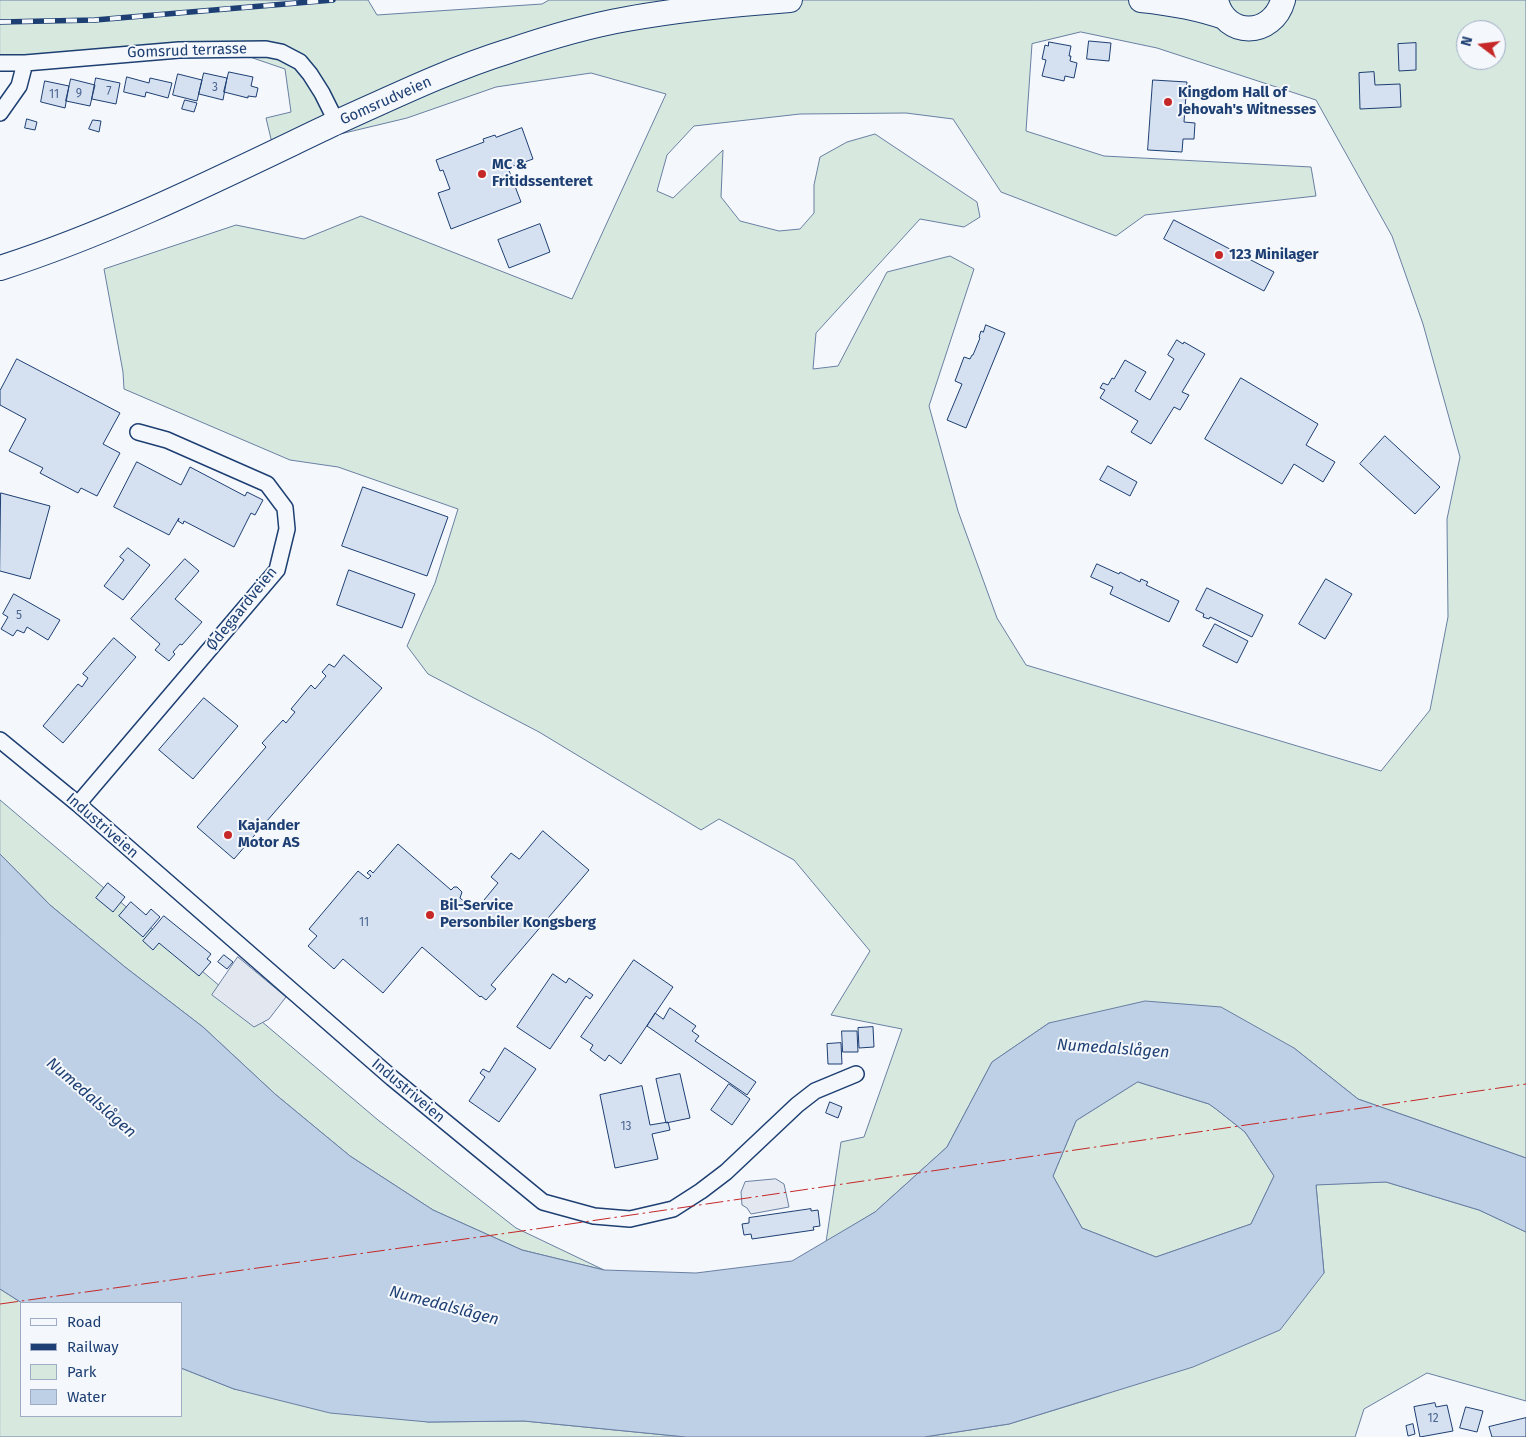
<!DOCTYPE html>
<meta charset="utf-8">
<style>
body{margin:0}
#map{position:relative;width:1526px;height:1437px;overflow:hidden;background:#f4f7fb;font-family:"Fira Sans",sans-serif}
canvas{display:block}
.legend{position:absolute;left:20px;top:1302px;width:162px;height:115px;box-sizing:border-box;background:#f4f7fb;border:1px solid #9eadc5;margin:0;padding:6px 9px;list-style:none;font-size:15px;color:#1d3f73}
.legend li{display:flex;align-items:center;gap:10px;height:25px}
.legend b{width:25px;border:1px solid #9eadc5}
.north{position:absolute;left:1456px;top:20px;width:50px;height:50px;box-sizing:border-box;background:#f4f7fb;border:1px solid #9eadc5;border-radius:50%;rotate:285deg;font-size:14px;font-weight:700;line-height:20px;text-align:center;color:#1d3f73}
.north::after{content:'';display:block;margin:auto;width:18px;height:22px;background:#c62828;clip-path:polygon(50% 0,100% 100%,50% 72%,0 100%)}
</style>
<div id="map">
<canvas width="1526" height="1437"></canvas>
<ul class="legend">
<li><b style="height:6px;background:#f4f7fb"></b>Road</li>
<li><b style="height:6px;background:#1d3f73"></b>Railway</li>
<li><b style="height:14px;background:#d7e8df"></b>Park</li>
<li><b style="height:14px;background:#bed0e5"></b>Water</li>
</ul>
<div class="north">N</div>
</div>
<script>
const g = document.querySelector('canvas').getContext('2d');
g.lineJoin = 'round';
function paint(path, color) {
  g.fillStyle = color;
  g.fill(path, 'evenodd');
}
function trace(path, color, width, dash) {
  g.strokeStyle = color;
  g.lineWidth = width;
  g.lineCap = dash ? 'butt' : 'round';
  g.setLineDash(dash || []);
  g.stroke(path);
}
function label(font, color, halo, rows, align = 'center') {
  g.font = font + ' "Fira Sans",sans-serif';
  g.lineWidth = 4;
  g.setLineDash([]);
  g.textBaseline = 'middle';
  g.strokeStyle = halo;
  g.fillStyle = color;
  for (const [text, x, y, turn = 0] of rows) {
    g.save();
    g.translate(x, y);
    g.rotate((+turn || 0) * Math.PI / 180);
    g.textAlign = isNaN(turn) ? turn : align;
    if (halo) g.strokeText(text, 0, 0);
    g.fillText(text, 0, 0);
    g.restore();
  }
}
const green = new Path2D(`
 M 0,0 L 368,0 L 377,15 L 542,4 L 549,0 L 1526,0 L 1526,1158 L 1358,1099 L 1294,1048 L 1049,1023 L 992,1062 L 947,1147 L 875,1212 L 826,1242 L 841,1142 L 864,1137 L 902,1029 L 831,1015 L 870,951 L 794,860 L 719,819 L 701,830 L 539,732 L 428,674 L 407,646 L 435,583 L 458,509 L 338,467 L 290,460 L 124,389 L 123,372 L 104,269 L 236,225 L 304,239 L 361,216 L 572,299 L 666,94 L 591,73 L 496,87 L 407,118 L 311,141 L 272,143 L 266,118 L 291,112 L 285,69 L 247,56 L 139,57 L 0,66 ZM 1466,30 L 1496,30 L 1496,60 L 1466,60 ZM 1081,32 L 1157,48 L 1316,100 L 1392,236 L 1423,324 L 1460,457 L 1447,519 L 1448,617 L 1430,710 L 1381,771 L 1026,665 L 997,618 L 958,511 L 929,406 L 974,269 L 950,256 L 887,272 L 838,366 L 813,369 L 816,333 L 920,219 L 964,227 L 980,217 L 977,202 L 875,134 L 847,142 L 820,157 L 814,185 L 814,213 L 800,229 L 779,231 L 740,221 L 721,197 L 723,150 L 673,198 L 657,191 L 667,155 L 694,126 L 800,114 L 906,113 L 953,119 L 1001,192 L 1116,236 L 1145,215 L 1316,196 L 1311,167 L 1104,156 L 1026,131 L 1032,44 Z
 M 0,800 L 378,1120 L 516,1228 L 604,1270 L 522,1250 L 433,1210 L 350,1156 L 275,1094 L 203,1027 L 125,967 L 50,905 L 0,854 Z
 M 1138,1082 L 1209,1104 L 1216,1109 L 1245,1132 L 1274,1176 L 1251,1224 L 1156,1257 L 1082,1228 L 1053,1176 L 1076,1121 Z
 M 1386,1182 L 1479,1210 L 1526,1232 L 1526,1401 L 1427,1373 L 1364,1409 L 1355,1437 L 924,1437 L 1009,1424 L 1100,1396 L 1324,1273 L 1316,1185 Z
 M 0,1289 L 22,1303 L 21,1416 L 181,1416 L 181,1368 L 234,1389 L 428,1422 L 524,1421 L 686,1437 L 0,1437 Z`);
paint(green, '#d7e8df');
trace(green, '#687fa3', 1);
const parking = new Path2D(`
 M 238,957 L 286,997 L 269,1019 L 254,1027 L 212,995 Z
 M 776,1179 L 784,1184 L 789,1207 L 751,1214 L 747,1208 L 742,1205 L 741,1192 L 745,1182 Z`);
paint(parking, '#e3e8f0');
trace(parking, '#687fa3', 1);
const water = new Path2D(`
 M 0,854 L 50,905 L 125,967 L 203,1027 L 275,1094 L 350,1156 L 433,1210 L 522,1250 L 604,1270 L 696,1273 L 792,1261 L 875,1212 L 947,1147 L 992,1062 L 1049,1023 L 1145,1001 L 1221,1007 L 1294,1048 L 1358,1099 L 1526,1158 L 1526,1232 L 1479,1210 L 1386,1182 L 1316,1185 L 1324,1273 L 1280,1330 L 1193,1367 L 1009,1424 L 924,1437 L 686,1437 L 524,1421 L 428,1422 L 330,1413 L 234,1389 L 181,1368 L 181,1303 L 22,1303 L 0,1289 ZM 1138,1082 L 1209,1104 L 1216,1109 L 1245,1132 L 1274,1176 L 1251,1224 L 1156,1257 L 1082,1228 L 1053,1176 L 1076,1121 Z`);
paint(water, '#bed0e5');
trace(water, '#687fa3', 1);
const building = new Path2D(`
 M 1089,41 L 1111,43 L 1109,61 L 1087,59 Z
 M 1049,42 L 1071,46 L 1069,56 L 1071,56 L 1070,61 L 1077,63 L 1074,78 L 1065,76 L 1064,81 L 1042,76 L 1046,60 L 1042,59 L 1045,45 L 1048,46 Z
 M 1416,43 L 1416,70 L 1399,71 L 1398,44 Z
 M 229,72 L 253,77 L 251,86 L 258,88 L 256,97 L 248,96 L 248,98 L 224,92 Z
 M 1374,72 L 1375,85 L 1400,84 L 1401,107 L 1360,109 L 1359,73 Z
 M 204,73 L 227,78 L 223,100 L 199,94 Z
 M 178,74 L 202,80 L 197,101 L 173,95 Z
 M 127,77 L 149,83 L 150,78 L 172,83 L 168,98 L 146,92 L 145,97 L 124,92 Z
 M 96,78 L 120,83 L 116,104 L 92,99 Z
 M 71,79 L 95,85 L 90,106 L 66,101 Z
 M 1153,80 L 1187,82 L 1184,122 L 1195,123 L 1194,139 L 1183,139 L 1182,152 L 1148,150 Z
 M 45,81 L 69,86 L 65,108 L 41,102 Z
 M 185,100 L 197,103 L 194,112 L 182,109 Z
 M 27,119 L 37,122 L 35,130 L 25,128 Z
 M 93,120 L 101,121 L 99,132 L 89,129 Z
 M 522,128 L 533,159 L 508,168 L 521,202 L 451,229 L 438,193 L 450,189 L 443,170 L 440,171 L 436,160 L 484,142 L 483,139 L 495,135 L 496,137 Z
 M 1174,220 L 1274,272 L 1264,291 L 1164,239 Z
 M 540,224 L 550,252 L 509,268 L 498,240 Z
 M 986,325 L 1005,333 L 966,428 L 947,420 L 962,384 L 955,381 L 964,357 L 970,359 L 972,355 L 973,355 L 980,338 L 979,337 L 981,331 L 983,332 Z
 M 1177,340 L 1183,344 L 1184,342 L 1205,354 L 1182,392 L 1189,395 L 1180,410 L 1174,407 L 1151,444 L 1131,432 L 1138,421 L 1100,398 L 1105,390 L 1100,388 L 1103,383 L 1108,385 L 1112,378 L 1114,379 L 1125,360 L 1146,372 L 1135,391 L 1150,400 L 1174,359 L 1168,355 Z
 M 17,359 L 120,413 L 103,444 L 120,453 L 97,496 L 81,488 L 78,493 L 40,473 L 43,468 L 9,451 L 26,419 L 0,405 L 0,391 Z
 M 1241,378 L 1318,424 L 1306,445 L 1335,462 L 1323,482 L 1294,464 L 1282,484 L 1205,439 Z
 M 1385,436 L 1440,487 L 1415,514 L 1360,464 Z
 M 137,462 L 181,485 L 190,467 L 245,496 L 247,492 L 263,500 L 255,515 L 251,513 L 234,547 L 184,521 L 183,524 L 178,521 L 179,518 L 169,535 L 114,507 Z
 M 1108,466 L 1137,482 L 1130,496 L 1100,480 Z
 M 363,487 L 448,517 L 427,576 L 342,546 Z
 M 1,493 L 50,506 L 30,579 L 0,571 Z
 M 128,548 L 150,565 L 123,600 L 104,586 L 124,560 L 120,557 Z
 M 185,559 L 199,571 L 175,599 L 202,622 L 182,645 L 180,644 L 173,652 L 175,654 L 169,661 L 155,650 L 160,644 L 131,619 Z
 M 1097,564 L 1119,574 L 1120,572 L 1140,582 L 1141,579 L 1148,582 L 1146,585 L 1179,601 L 1169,622 L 1110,594 L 1113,587 L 1091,577 Z
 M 349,570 L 415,594 L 402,628 L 337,605 Z
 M 1326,579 L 1352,594 L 1325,639 L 1299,624 Z
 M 1207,588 L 1263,615 L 1252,637 L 1210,617 L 1209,619 L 1203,617 L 1204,614 L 1196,610 Z
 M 14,594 L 60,620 L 48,640 L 27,627 L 24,633 L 17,630 L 13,636 L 1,629 L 8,617 L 3,614 Z
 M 1215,624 L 1248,641 L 1237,663 L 1203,646 Z
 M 114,638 L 136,657 L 63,743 L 43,726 L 78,684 L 82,687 L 88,678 L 83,674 Z
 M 344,655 L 382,688 L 234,859 L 197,827 L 266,747 L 262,743 L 283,720 L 286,723 L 295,712 L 291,709 L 311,685 L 315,689 L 326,676 L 322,672 L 329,664 L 334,667 Z
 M 204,698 L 238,726 L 193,779 L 159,750 Z
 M 543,831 L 589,870 L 491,985 L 496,989 L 486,1000 L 481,996 L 480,997 L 422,947 L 383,993 L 343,959 L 334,969 L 308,946 L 317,936 L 309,929 L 358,871 L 368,879 L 371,876 L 367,873 L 370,870 L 373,873 L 398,844 L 451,890 L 454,887 L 457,887 L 462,892 L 460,898 L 475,911 L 498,883 L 491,877 L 511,853 L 519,859 Z
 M 108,883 L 125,897 L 113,912 L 96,898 Z
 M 131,902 L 146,915 L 151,909 L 160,917 L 143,937 L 119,916 Z
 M 164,916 L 211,954 L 207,959 L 211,962 L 199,976 L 159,943 L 153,950 L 143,941 Z
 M 224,955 L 233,962 L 227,969 L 218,962 Z
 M 634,960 L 673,987 L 621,1064 L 609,1055 L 605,1061 L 590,1050 L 593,1045 L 581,1037 Z
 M 553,974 L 566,983 L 569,978 L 593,995 L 590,999 L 586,996 L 550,1049 L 517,1027 Z
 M 670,1008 L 696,1026 L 692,1031 L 699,1036 L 695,1041 L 756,1082 L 747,1095 L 647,1026 L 655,1013 L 663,1019 Z
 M 873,1027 L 874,1047 L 859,1048 L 858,1028 Z
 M 842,1031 L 857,1031 L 858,1052 L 843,1052 Z
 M 841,1043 L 842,1064 L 828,1064 L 827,1044 Z
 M 505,1048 L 536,1069 L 499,1122 L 469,1101 L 485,1077 L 480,1073 L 483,1069 L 489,1072 Z
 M 680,1074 L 690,1118 L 666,1123 L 656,1079 Z
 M 729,1084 L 750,1099 L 732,1125 L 711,1110 Z
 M 642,1086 L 650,1125 L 668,1122 L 670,1130 L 652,1134 L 658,1159 L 615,1168 L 600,1095 Z
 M 830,1102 L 842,1107 L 838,1118 L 826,1113 Z
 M 811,1209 L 811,1211 L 818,1210 L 820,1226 L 813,1227 L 814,1230 L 752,1239 L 751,1234 L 744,1235 L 742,1224 L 749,1223 L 749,1218 Z
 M 1435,1403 L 1436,1407 L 1447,1405 L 1453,1431 L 1420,1437 L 1414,1407 Z
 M 1466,1407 L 1483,1411 L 1477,1432 L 1460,1428 Z
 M 1526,1418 L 1526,1437 L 1492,1437 L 1489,1427 Z
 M 1413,1424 L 1415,1434 L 1408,1436 L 1406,1426 Z`);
paint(building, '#d5e0f0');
trace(building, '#1d3f73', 1);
const minor = new Path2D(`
 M 0,63 L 25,63 L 179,50 L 266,49 L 281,52 L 300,62 L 310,74 L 322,93 L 337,123
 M 0,113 L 19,86 L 25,63
 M 0,740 L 78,804 L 392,1078 L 543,1202 L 594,1216 L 630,1219 L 673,1209 L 701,1191 L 726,1172 L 797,1105 L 815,1091 L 856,1074
 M 78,804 L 277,570 L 287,529 L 285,508 L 267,484 L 167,440 L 138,432`);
const primary = new Path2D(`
 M 1141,0 C 1170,3 1196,7 1224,17
 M 1216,0 C 1225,39 1273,37 1283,0
 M 0,268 C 115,231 224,176 333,124 C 391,98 448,70 509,51 C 547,38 587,26 627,19 C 681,9 736,4 790,0`);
trace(minor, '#1d3f73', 18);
trace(primary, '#1d3f73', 26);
trace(minor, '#f4f7fb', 15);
trace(primary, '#f4f7fb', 24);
const rail = new Path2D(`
 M 0,22 L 95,20 L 333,0`);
trace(rail, '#1d3f73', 5.5);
trace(rail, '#f4f7fb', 4, [11]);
trace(new Path2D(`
 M 0,1304 L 522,1231 L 1526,1084`), '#c62828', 1, [18, 4, 2.5, 4]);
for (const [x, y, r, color] of [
 [1168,102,5,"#c62828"],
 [482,174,5,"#c62828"],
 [1219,255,5,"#c62828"],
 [228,835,5,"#c62828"],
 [430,915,5,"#c62828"]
]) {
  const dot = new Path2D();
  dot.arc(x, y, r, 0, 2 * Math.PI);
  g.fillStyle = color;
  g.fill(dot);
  trace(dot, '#f4f7fb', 2);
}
label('12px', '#4b6792', null, [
 ["3",215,88],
 ["7",109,92],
 ["9",79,94],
 ["11",54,95],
 ["5",19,616],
 ["11",364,923],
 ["13",626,1127],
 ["12",1433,1419]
]);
label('15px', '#1d3f73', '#f4f7fb', [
 ["Gomsrud terrasse",187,51,-2],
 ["Gomsrudveien",386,101,-24],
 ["Ødegaardveien",242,609,-51],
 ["Industriveien",102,826,41],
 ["Industriveien",408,1091,40]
]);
label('bold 15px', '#1d3f73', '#f4f7fb', [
 ["Kingdom Hall of",1178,93],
 ["Jehovah's Witnesses",1178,110],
 ["MC &",492,165],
 ["Fritidssenteret",492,182],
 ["123 Minilager",1229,255],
 ["Kajander",238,826],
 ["Motor AS",238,843],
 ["Bil-Service",440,906],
 ["Personbiler Kongsberg",440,923]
], 'left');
label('italic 16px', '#1d3f73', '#f4f7fb', [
 ["Numedalslågen",1113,1049,4],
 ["Numedalslågen",91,1098,41],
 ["Numedalslågen",444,1306,15]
]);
</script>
